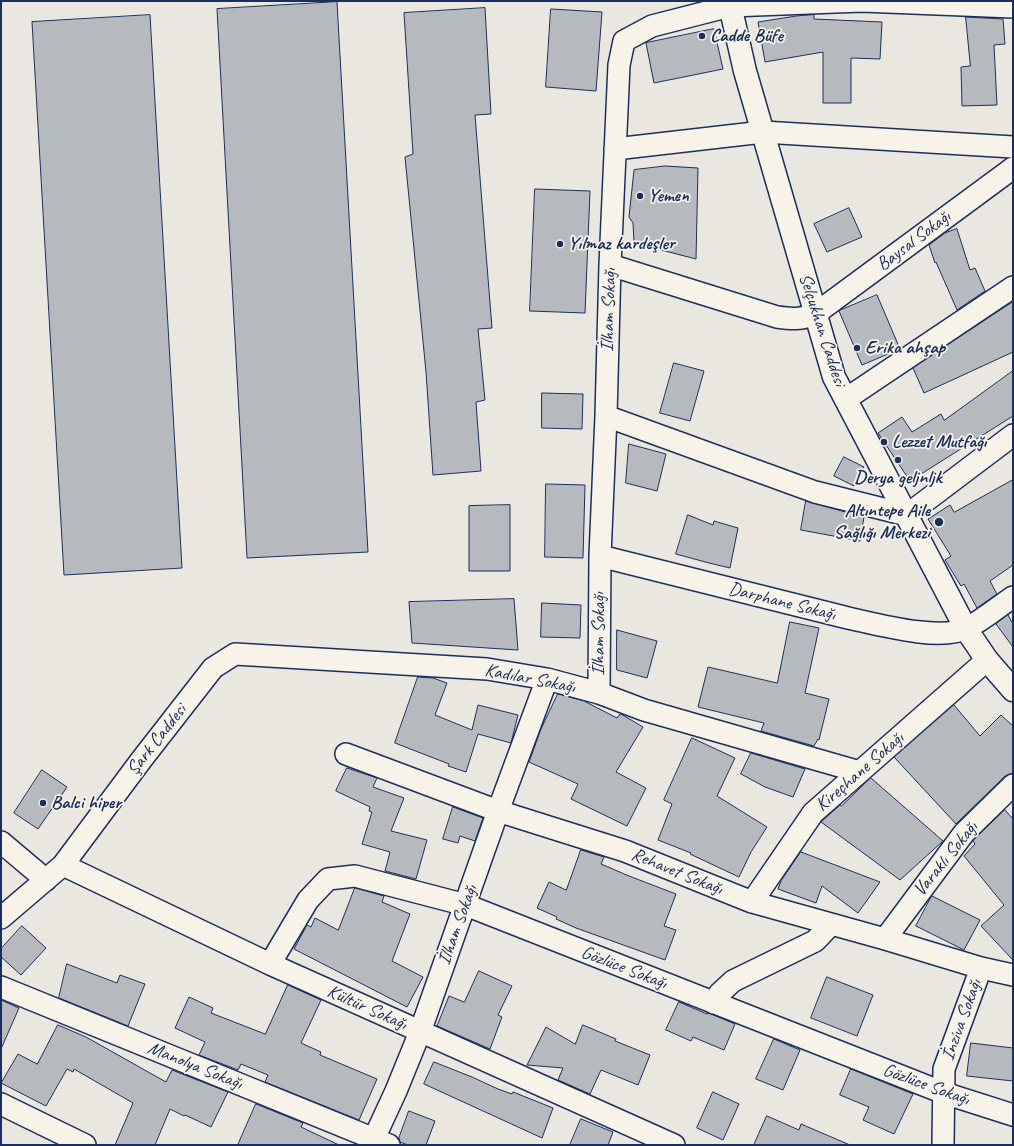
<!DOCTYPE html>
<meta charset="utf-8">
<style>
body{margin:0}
#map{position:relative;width:1014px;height:1146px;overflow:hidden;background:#eae7e0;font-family:Caveat,sans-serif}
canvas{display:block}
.frame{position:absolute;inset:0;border:2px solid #1b2f5e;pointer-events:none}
</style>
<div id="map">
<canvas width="1014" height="1146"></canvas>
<div class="frame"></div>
</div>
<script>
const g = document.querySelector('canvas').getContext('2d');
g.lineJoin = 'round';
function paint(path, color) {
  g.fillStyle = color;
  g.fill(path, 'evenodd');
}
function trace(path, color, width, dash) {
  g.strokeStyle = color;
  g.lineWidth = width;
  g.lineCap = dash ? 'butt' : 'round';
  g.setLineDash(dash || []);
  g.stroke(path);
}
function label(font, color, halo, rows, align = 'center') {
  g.font = font + ' Caveat,sans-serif';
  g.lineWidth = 3.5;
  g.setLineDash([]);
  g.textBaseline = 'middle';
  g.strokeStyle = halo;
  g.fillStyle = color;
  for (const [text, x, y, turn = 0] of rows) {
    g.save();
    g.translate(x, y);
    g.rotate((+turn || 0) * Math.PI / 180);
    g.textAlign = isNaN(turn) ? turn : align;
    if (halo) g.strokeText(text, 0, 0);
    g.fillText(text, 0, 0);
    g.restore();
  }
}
const building = new Path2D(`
 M 337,2 L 368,552 L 247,558 L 217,9 Z
 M 485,8 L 491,114 L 475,115 L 492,328 L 478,329 L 485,400 L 476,402 L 481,471 L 433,475 L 426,372 L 405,157 L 413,154 L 404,13 Z
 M 551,9 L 602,12 L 596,91 L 546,87 Z
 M 150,15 L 182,568 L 64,575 L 32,22 Z
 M 814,15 L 814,19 L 882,22 L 880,59 L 851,58 L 851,103 L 823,103 L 823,52 L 765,62 L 758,22 L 796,16 Z
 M 966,17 L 1003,19 L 1005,44 L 994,45 L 997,105 L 962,106 L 961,67 L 970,66 Z
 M 714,29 L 723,69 L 654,83 L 646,43 Z
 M 665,166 L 698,168 L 696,259 L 634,243 L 633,223 L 629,217 L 634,170 Z
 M 535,189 L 590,191 L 585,313 L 530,311 Z
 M 849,208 L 862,237 L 827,252 L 814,224 Z
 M 957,229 L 970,270 L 975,268 L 985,291 L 957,310 L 936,262 L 935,263 L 929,245 L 945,233 Z
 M 877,295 L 900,349 L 862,365 L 839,311 Z
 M 1013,302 L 1013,352 L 924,393 L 913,368 Z
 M 674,363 L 704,371 L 690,421 L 660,413 Z
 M 1013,371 L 1013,416 L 910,481 L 878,433 L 902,417 L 912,432 L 941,414 L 944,420 Z
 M 542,393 L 583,394 L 582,429 L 542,428 Z
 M 629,444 L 666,454 L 657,491 L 626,483 Z
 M 844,457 L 864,467 L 854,486 L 834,476 Z
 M 1013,480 L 1013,565 L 990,581 L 997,594 L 977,608 L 964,584 L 961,586 L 945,560 L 951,556 L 928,519 L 950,505 L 954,512 Z
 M 546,484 L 585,485 L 583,558 L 545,557 Z
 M 806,501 L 864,517 L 860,541 L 801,530 Z
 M 510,505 L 510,571 L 469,571 L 469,506 Z
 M 688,515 L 713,525 L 714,521 L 738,528 L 730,568 L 709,563 L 676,554 Z
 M 514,599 L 518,650 L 412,643 L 409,602 Z
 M 542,603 L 581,605 L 580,638 L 541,637 Z
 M 1008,615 L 1013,624 L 1013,647 L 996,624 Z
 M 790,622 L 819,628 L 805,693 L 829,699 L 819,740 L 818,739 L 814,746 L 761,731 L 764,723 L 698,707 L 708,667 L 777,683 Z
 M 617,630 L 657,641 L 647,678 L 617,670 Z
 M 418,677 L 433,678 L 447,683 L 435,715 L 472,730 L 478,705 L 518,715 L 511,743 L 478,734 L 466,772 L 448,766 L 449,764 L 395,743 Z
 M 558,694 L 584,701 L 617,718 L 620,714 L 621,714 L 643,727 L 616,772 L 646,788 L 627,826 L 571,799 L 578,784 L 529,762 L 541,729 Z
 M 954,705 L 980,736 L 1001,715 L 1013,726 L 1013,773 L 1005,776 L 956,824 L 894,757 Z
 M 692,738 L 735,758 L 717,796 L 767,827 L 751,852 L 739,877 L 690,854 L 691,853 L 658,840 L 672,804 L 664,800 Z
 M 751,753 L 805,769 L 793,797 L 765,787 L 741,774 Z
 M 347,768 L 377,778 L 373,787 L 404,798 L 391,831 L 427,840 L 416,879 L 385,871 L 390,852 L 362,844 L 372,812 L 369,811 L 370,807 L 336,791 Z
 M 42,770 L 67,787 L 38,829 L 14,813 Z
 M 871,778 L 943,841 L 900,880 L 821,822 L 840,805 L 841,806 Z
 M 453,807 L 483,818 L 475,841 L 460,836 L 458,843 L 443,839 Z
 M 1005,810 L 1013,819 L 1013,960 L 981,926 L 1004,905 L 964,856 L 975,844 L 973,841 Z
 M 581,850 L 604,857 L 601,864 L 629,876 L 676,894 L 664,926 L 676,930 L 665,960 L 576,928 L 556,919 L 557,917 L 537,908 L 549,882 L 566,890 Z
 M 801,852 L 880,882 L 858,913 L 822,886 L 816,903 L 778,889 L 781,881 Z
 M 355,888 L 384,896 L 382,902 L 410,914 L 392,961 L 423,977 L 407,1007 L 294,949 L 307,925 L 311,927 L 315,918 L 338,930 Z
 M 932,896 L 980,920 L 964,950 L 916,926 Z
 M 22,926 L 46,948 L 21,975 L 1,957 L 1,949 Z
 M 67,964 L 117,983 L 120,975 L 145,984 L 128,1026 L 59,998 Z
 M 479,971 L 512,986 L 498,1015 L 502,1017 L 490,1049 L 437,1026 L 449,996 L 464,1002 Z
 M 827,977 L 873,995 L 857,1036 L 811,1018 Z
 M 288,985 L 321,1000 L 301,1043 L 321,1052 L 320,1055 L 377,1079 L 359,1120 L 265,1082 L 268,1075 L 241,1064 L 238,1070 L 199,1055 L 205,1042 L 175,1028 L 189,997 L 213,1008 L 211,1013 L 265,1034 Z
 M 1,1000 L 19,1008 L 1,1049 Z
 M 679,1002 L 707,1014 L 708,1013 L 711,1014 L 735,1024 L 724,1050 L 693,1037 L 691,1041 L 666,1030 Z
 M 58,1025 L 86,1037 L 166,1082 L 172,1070 L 228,1092 L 211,1127 L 185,1115 L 184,1116 L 170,1109 L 155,1145 L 115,1145 L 133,1103 L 74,1069 L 73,1072 L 67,1069 L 46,1106 L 1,1083 L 18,1054 L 37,1064 Z
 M 583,1025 L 616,1039 L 615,1041 L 650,1055 L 638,1085 L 601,1070 L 590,1094 L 558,1080 L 563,1068 L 527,1065 L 546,1027 L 575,1044 Z
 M 774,1039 L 800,1050 L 783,1090 L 756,1079 Z
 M 971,1043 L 1013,1048 L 1013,1081 L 967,1076 Z
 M 434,1062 L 472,1077 L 498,1089 L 512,1094 L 513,1092 L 553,1108 L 542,1138 L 424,1084 Z
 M 851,1069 L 913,1094 L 894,1134 L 863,1120 L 869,1107 L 840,1095 Z
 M 713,1092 L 739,1104 L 723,1140 L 697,1128 Z
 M 256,1104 L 303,1123 L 301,1127 L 339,1145 L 238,1145 Z
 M 409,1111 L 435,1121 L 426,1145 L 408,1145 L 400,1142 L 399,1138 Z
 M 767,1116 L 799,1130 L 801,1124 L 850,1145 L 754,1145 Z
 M 581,1119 L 613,1132 L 608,1145 L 570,1145 Z`);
paint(building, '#b6babf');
trace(building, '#1b2f5e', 1);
const street = new Path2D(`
 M 615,149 L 763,132 L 1013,147
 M 610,265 L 777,317 C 791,319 802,320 815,314 L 1013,168
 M 846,399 L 1013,287
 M 606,416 L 815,492 L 907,515 L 1013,435
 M 600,556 L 848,618 C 876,624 941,642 967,628 C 983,620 998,607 1013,597
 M 599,693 L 600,556 L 606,416 L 610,265 L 619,65 L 624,41 L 652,26 L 730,6 L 862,1 L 1013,7
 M 346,754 L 498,811 L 625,851 L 752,902 L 885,939 L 981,968 L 1013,975
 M 1,842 L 46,880
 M 63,865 L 270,964 L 674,1145
 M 752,902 L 813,813 L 987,660
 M 1,918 L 63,865 L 142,759 L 213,668 L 235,654 L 487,669 L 547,679 L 599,693 L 644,710 L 860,772
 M 885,939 L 964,833 L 1013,785
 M 270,964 L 308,900 L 328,879 L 355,876 L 466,905 L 944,1093 L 1013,1115
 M 1,987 L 389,1145
 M 714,1003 L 720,993 L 733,981 L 815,941 L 821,935 L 831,924
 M 1,1104 L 85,1145
 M 371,1145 L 396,1091 L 420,1032 L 498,811 L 547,679
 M 943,1145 L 944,1069 L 981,968`);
const secondary = new Path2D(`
 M 729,1 L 745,71 L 834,377 L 966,629 L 987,660 L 1013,690`);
trace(street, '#1b2f5e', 24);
trace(secondary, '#1b2f5e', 25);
trace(street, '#f7f3e8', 21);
trace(secondary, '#f7f3e8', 22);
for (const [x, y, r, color] of [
 [702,36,4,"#1b2f5e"],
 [640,196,4,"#1b2f5e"],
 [560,244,4,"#1b2f5e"],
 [857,348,4,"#1b2f5e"],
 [884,442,4,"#1b2f5e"],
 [898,460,4,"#1b2f5e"],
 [939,522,5,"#1b2f5e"],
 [43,803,4,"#1b2f5e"]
]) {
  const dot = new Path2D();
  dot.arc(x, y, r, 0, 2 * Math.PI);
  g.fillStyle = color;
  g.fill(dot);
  trace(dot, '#f7f3e8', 1.5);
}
label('bold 19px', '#1b2f5e', '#f7f3e8', [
 ["Cadde Büfe",710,36],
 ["Yemen",648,196],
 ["Yılmaz kardeşler",568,244],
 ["Erika ahşap",865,348],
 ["Lezzet Mutfağı",892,442],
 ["Derya geljnljk",898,478,"center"],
 ["Altıntepe Aile",930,511,"right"],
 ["Sağlığı Merkezi",930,533,"right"],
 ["Balci hiper",51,803]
], 'left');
label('19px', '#1b2f5e', '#f7f3e8', [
 ["Baysal Sokağı",914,241,-37],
 ["İlham Sokağı",609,310,-88],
 ["Selçukhan Caddesi",822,330,72],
 ["Darphane Sokağı",782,602,14],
 ["İlham Sokağı",599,634,-90],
 ["Kadılar Sokağı",530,679,11],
 ["Şark Caddesi",157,740,-52],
 ["Kireçhane Sokağı",860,772,-41],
 ["Varaklı Sokağı",946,859,-51],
 ["Rehavet Sokağı",677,872,22],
 ["İlham Sokağı",458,925,-70],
 ["Gözlüce Sokağı",624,968,21],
 ["Kültür Sokağı",367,1008,24],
 ["İnziva Sokağı",962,1020,-70],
 ["Manolya Sokağı",195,1066,22],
 ["Gözlüce Sokağı",926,1085,20]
]);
</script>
